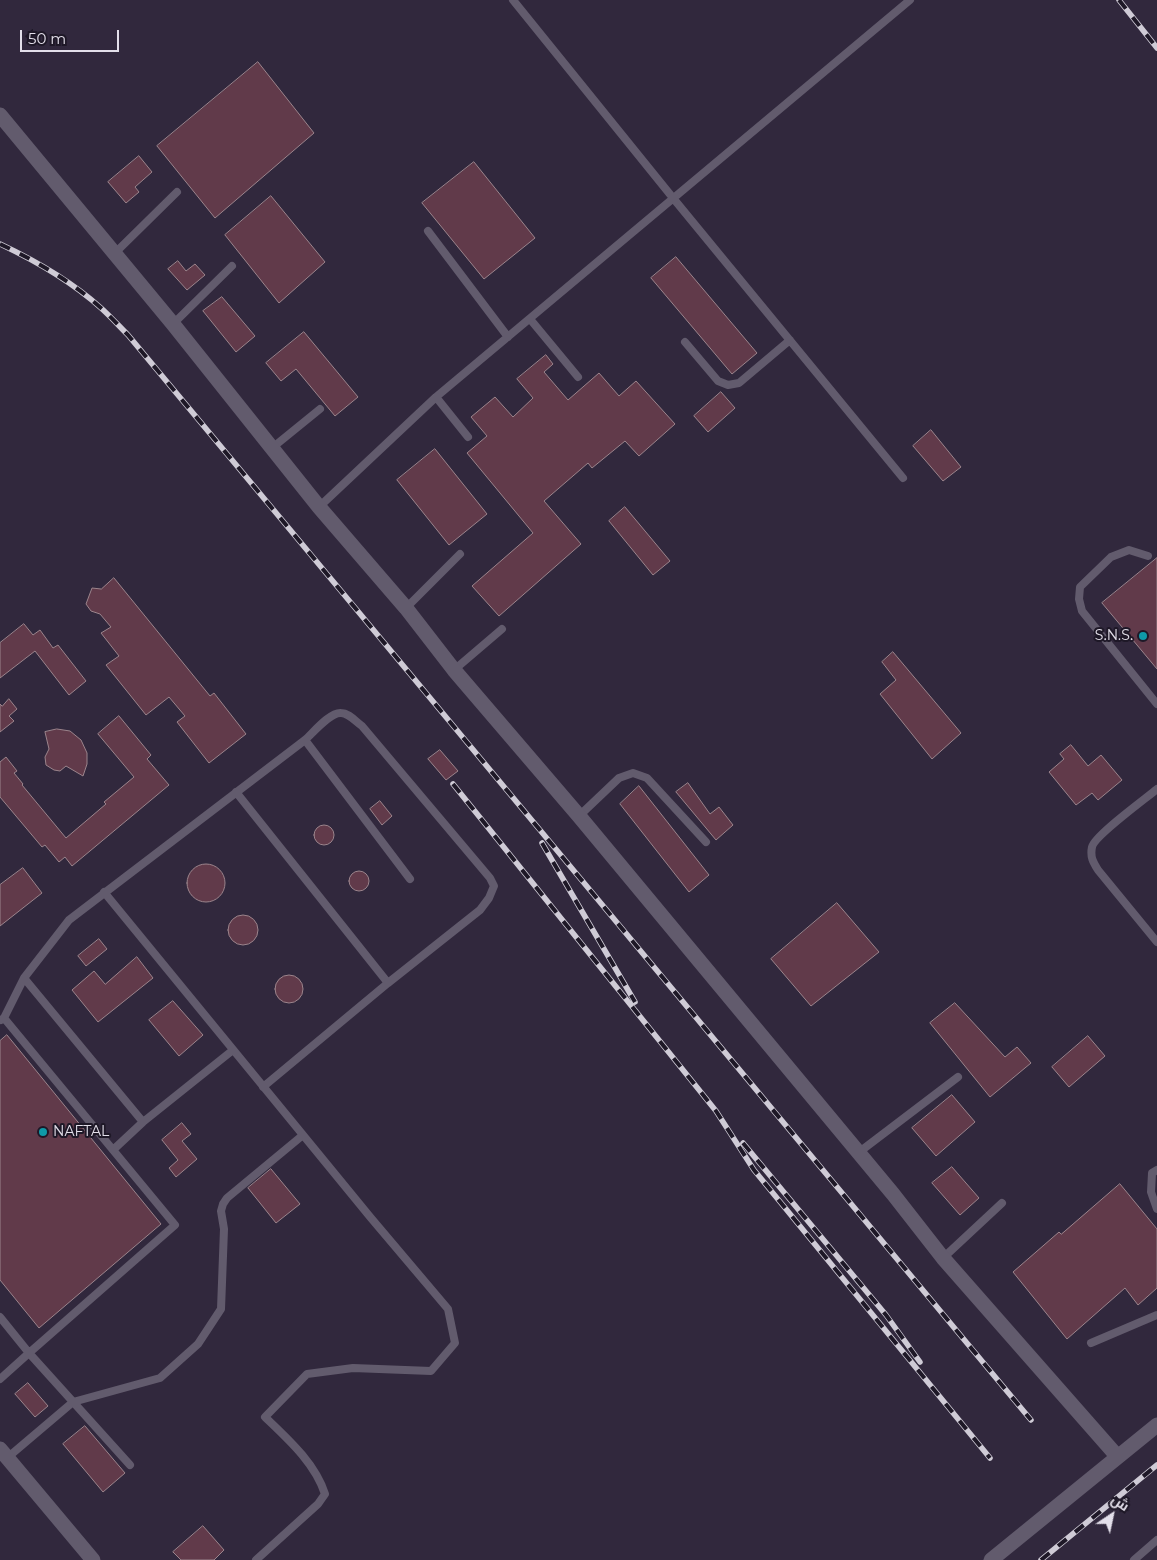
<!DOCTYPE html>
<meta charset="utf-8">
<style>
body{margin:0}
#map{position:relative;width:1157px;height:1560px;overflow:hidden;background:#282231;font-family:Montserrat,Cairo,sans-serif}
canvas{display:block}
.north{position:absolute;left:1087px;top:1490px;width:50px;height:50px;-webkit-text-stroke:4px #1e1827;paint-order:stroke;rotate:34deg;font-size:14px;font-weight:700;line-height:20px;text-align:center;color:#e3dfea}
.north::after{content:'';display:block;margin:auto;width:18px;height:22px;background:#e3dfea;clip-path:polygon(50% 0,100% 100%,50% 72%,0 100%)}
.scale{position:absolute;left:20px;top:30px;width:99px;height:22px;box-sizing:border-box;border:2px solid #e3dfea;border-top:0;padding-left:6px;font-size:15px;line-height:18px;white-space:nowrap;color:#e3dfea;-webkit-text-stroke:4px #1e1827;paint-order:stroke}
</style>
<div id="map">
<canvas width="1157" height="1560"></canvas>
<div class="north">ش</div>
<div class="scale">50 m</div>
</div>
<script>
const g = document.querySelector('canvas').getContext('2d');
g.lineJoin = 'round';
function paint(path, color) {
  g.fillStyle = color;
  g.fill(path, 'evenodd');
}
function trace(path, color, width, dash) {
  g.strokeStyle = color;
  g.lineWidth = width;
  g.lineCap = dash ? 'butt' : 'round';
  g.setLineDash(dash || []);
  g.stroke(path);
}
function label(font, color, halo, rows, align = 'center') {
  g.font = font + ' Montserrat,sans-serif';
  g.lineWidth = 4;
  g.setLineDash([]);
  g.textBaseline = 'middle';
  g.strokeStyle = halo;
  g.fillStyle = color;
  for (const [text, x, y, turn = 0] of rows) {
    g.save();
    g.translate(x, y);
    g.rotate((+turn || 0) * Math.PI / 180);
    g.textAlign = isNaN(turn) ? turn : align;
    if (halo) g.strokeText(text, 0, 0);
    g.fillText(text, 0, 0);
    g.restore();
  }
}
paint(new Path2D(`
 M 0,0 L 1157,0 L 1157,1560 L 0,1560 Z`), '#31283d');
const building = new Path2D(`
 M 258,62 L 314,133 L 215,218 L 157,146 Z
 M 139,156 L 152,172 L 135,187 L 139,192 L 126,203 L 108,182 Z
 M 474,162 L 535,238 L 484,279 L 422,203 Z
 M 271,196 L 325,262 L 279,303 L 225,235 Z
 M 676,257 L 757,353 L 732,374 L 651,278 Z
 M 178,261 L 186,271 L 195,264 L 205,275 L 187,290 L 168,269 Z
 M 222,297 L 255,336 L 236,352 L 203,311 Z
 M 304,332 L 358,397 L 335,416 L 296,369 L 281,381 L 266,363 Z
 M 546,355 L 553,364 L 544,372 L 568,400 L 599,373 L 619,396 L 636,381 L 675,424 L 639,456 L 625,441 L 592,468 L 588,463 L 544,501 L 581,544 L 499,616 L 472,586 L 533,533 L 467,453 L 487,436 L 471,417 L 495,397 L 513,417 L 533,398 L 517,379 Z
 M 721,392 L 735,408 L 708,432 L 694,416 Z
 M 931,430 L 961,467 L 943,481 L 913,446 Z
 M 435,449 L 487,514 L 449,545 L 397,480 Z
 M 625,507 L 670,561 L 653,575 L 609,521 Z
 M 1157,558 L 1157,669 L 1102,603 Z
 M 114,578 L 210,696 L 214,693 L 246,734 L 209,763 L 177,722 L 185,716 L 169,697 L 146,715 L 106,665 L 119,656 L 101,633 L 111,627 L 100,614 L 91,611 L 86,604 L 92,588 L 101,589 Z
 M 24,624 L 33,635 L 40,630 L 53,648 L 58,645 L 86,681 L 69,695 L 35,651 L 0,678 L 0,643 Z
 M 893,652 L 961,733 L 932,759 L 880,694 L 896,680 L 882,662 Z
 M 9,699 L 17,709 L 9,716 L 14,721 L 0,732 L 0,704 L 2,706 Z
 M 119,716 L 151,755 L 147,759 L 169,785 L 72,866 L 65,857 L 59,862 L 45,845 L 42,847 L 0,797 L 0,762 L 6,757 L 17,771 L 14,773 L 23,784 L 22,785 L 66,838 L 106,804 L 104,802 L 134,777 L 98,734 Z
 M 57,729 L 70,731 L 81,740 L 87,753 L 87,764 L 83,776 L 66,766 L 60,771 L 54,770 L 46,765 L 45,757 L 49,749 L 45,732 Z
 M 1071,745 L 1088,766 L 1101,755 L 1122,780 L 1098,800 L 1092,793 L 1076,805 L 1049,772 L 1064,759 L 1060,754 Z
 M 440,750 L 458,771 L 446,780 L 428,759 Z
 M 688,783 L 710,814 L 719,807 L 733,825 L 716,840 L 676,792 Z
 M 639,786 L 709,875 L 689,892 L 620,804 Z
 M 380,801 L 392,816 L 382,825 L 370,809 Z
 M314 835a10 10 0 1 1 20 0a10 10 0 1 1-20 0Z
 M187 883a19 19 0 1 1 38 0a19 19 0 1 1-38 0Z
 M 23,868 L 42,893 L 0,926 L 0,885 Z
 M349 881a10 10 0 1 1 20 0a10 10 0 1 1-20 0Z
 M 837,903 L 879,952 L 811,1006 L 771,959 Z
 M228 930a15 15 0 1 1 30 0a15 15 0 1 1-30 0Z
 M 99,939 L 107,949 L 86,966 L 78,956 Z
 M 137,957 L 153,978 L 98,1022 L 72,990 L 94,971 L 105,984 Z
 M275 989a14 14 0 1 1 28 0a14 14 0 1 1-28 0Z
 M 173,1001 L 203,1035 L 179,1056 L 149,1020 Z
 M 955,1003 L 1005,1057 L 1017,1047 L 1031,1063 L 990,1097 L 930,1023 Z
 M 7,1035 L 161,1224 L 39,1328 L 0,1280 L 0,1041 Z
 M 1088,1036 L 1105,1056 L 1069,1087 L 1052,1067 Z
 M 952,1095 L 975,1122 L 936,1156 L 912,1128 Z
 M 182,1123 L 191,1134 L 182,1141 L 197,1159 L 176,1177 L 169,1168 L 178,1160 L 162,1140 Z
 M 952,1167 L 979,1198 L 960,1215 L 932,1183 Z
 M 271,1169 L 300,1204 L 276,1223 L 248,1188 Z
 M 1120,1184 L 1157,1229 L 1157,1288 L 1138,1305 L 1125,1288 L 1067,1339 L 1013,1272 L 1059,1232 L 1061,1234 Z
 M 28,1383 L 48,1406 L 35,1417 L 15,1394 Z
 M 85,1426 L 125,1473 L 103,1492 L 63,1444 Z
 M 203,1526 L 224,1550 L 214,1560 L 181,1560 L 173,1552 Z`);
paint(building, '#613a4a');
trace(building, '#9b848c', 1);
trace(new Path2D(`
 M 513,0 L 673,198 L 903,478
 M 428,231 L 508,337
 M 114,254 L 177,192
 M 530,319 L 578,377
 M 173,324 L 232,266
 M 685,342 L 718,381 L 728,385 L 739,383 L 790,340
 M 436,397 L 468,437
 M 272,448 L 320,409
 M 319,507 L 436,397 L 910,0
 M 1148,556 L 1129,550 L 1111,557 L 1080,587 L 1079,599 L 1082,611 L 1157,704
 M 406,608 L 460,554
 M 454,670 L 502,629
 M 305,740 L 410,879
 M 1157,789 C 1145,799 1094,836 1092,847 C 1090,857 1093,862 1098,870 L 1157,942
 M 236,792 L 388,983
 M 579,816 L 619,778 L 633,773 L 647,778 L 706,842
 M 104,892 L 371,1218 L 448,1309 L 455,1343 L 431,1371 L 353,1368 L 307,1374 L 265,1417 C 288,1439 315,1463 325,1494 L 318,1504 L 256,1560
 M 1,1020 L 4,1018 L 24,978
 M 233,1050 L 143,1122 L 24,978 L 69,920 L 305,740 C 313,733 330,712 341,713 C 349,713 356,722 362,726 L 490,878 L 494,886 L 489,898 L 480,910 L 388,983 L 263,1087
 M 113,1150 L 143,1122
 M 858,1153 L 958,1077
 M 1157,1170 L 1152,1173 L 1151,1192 L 1157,1209
 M 943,1258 L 1002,1203
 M 0,1317 L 29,1353 L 175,1225 L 4,1018
 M 1091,1343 L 1157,1315
 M 0,1379 L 29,1353 L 130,1465
 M 7,1458 L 73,1402 L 160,1378 L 198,1344 L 221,1309 L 224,1229 L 221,1211 L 223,1204 L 227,1198 L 303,1135
 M 1134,1560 L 1157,1540`), '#625b6d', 8);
trace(new Path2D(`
 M 0,115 L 173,324 L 319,507 L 406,608 L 454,670 L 579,816 L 893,1194 L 943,1258 L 1117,1456
 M 0,1449 L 93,1560
 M 991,1560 L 1157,1425`), '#625b6d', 15);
const rail = new Path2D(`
 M 1119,0 L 1157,48
 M 0,244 C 36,261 71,281 101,308 C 110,316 119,326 128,335 L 1031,1420
 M 453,784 L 716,1111 L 754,1170 L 990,1458
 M 542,843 L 635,1002
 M 743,1143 L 886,1315 L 920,1362
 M 1041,1560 L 1157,1465`);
trace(rail, '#cfcbd6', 5.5);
trace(rail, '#1e1827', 4, [11]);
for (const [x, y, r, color] of [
 [1143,636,5,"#0f9aa8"],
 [43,1132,5,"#0f9aa8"]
]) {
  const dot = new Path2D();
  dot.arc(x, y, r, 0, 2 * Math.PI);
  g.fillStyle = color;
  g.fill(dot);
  trace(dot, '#1e1827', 2);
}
label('14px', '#e3dfea', '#1e1827', [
 ["S.N.S.",1133,636],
 ["NAFTAL",53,1132,"left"]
], 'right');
</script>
